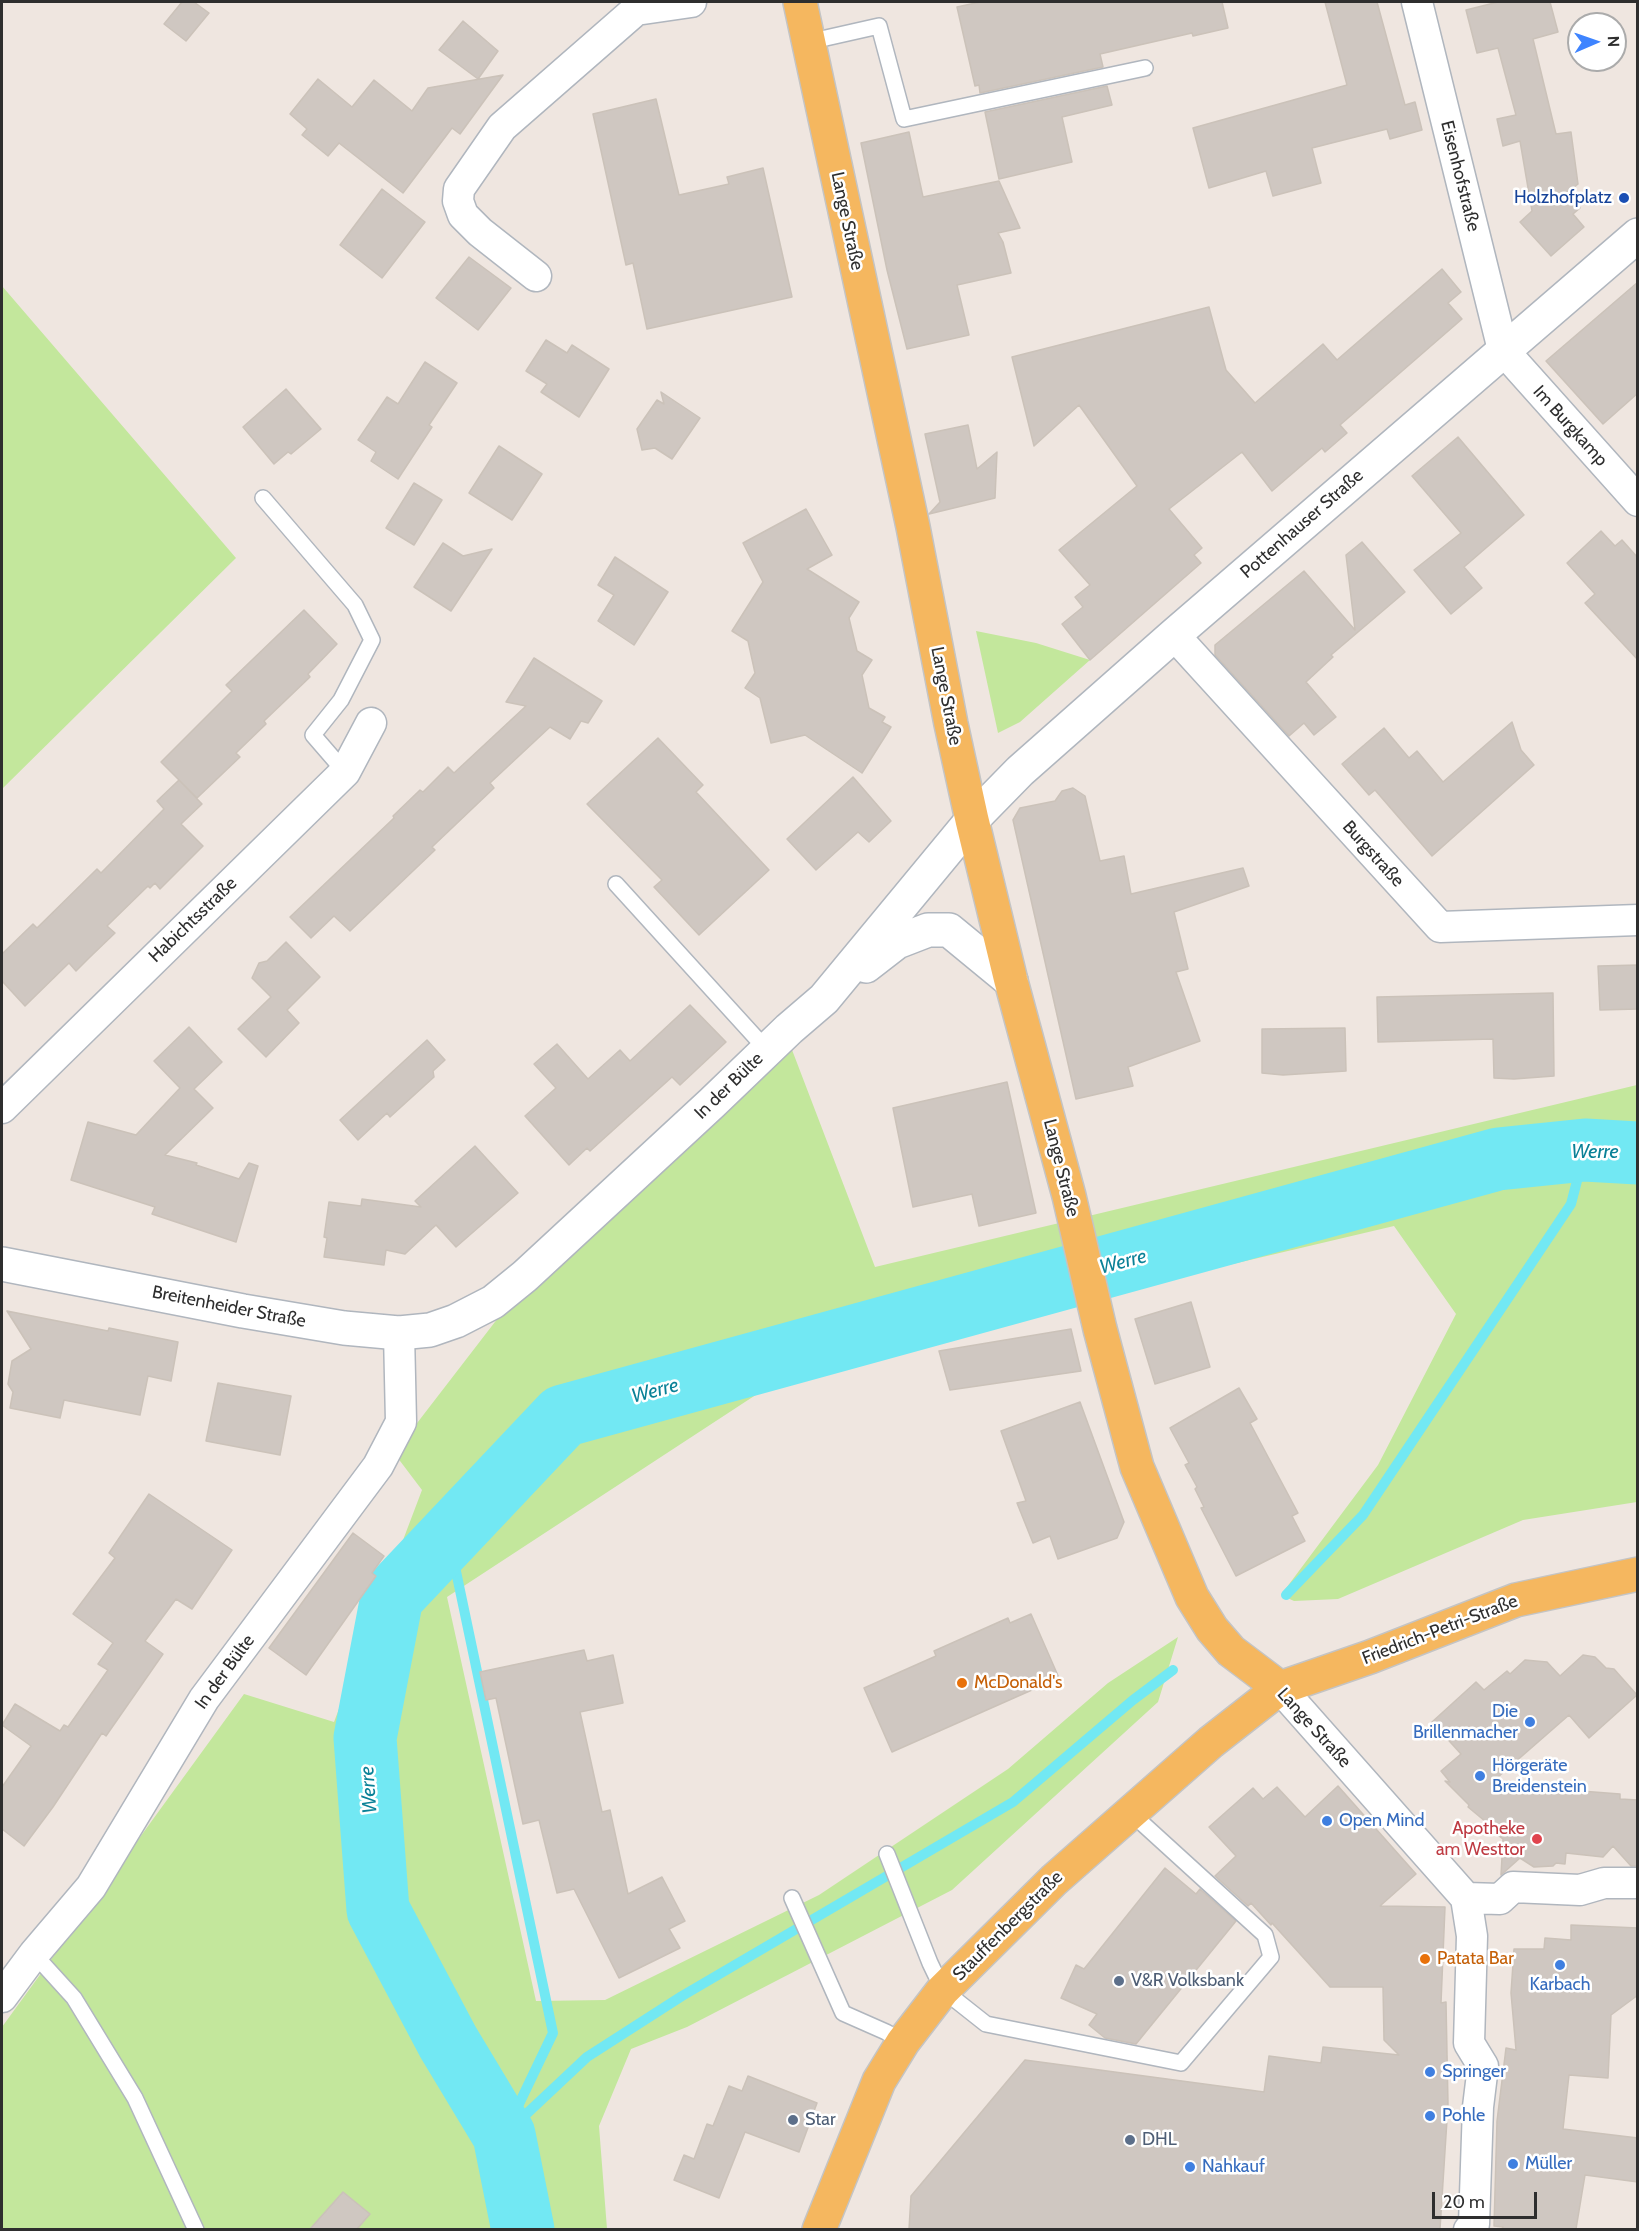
<!DOCTYPE html>
<meta charset="utf-8">
<style>
body{margin:0}
#map{position:relative;width:1639px;height:2231px;overflow:hidden;background:#efe6e0;font-family:Cabin,sans-serif}
canvas{display:block}
.frame{position:absolute;inset:0;border:3px solid #2e2e2e;pointer-events:none}
.north{position:absolute;left:1567px;top:12px;width:60px;height:60px;box-sizing:border-box;background:#fff;border:2px solid #ababab;border-radius:50%;rotate:88deg;font-size:16px;font-weight:700;line-height:24px;text-align:center;color:#2e2e2e}
.north::after{content:'';display:block;margin:auto;width:21px;height:27px;background:#3e84ff;clip-path:polygon(50% 0,100% 100%,50% 72%,0 100%)}
.scale{position:absolute;left:1432px;top:2192px;width:105px;height:27px;box-sizing:border-box;border:3px solid #2e2e2e;border-top:0;padding-left:8px;font-size:18px;line-height:21px;white-space:nowrap;color:#2e2e2e;-webkit-text-stroke:4px #fff;paint-order:stroke}
</style>
<div id="map">
<canvas width="1639" height="2231"></canvas>
<div class="frame"></div>
<div class="north">N</div>
<div class="scale">20 m</div>
</div>
<script>
const g = document.querySelector('canvas').getContext('2d');
g.lineJoin = 'round';
function paint(path, color) {
  g.fillStyle = color;
  g.fill(path, 'evenodd');
}
function trace(path, color, width, dash) {
  g.strokeStyle = color;
  g.lineWidth = width;
  g.lineCap = dash ? 'butt' : 'round';
  g.setLineDash(dash || []);
  g.stroke(path);
}
function label(font, color, halo, rows, align = 'center') {
  g.font = font + ' Cabin,sans-serif';
  g.lineWidth = 5;
  g.setLineDash([]);
  g.textBaseline = 'middle';
  g.strokeStyle = halo;
  g.fillStyle = color;
  for (const [text, x, y, turn = 0] of rows) {
    g.save();
    g.translate(x, y);
    g.rotate((+turn || 0) * Math.PI / 180);
    g.textAlign = isNaN(turn) ? turn : align;
    if (halo) g.strokeText(text, 0, 0);
    g.fillText(text, 0, 0);
    g.restore();
  }
}
paint(new Path2D(`
 M 2,286 L 236,558 L 2,789 Z
 M 976,631 L 1036,643 L 1090,660 L 1020,722 L 998,733 Z
 M 789,1042 L 875,1267 L 1637,1085 L 1637,1502 L 1523,1520 L 1338,1599 L 1294,1601 L 1281,1595 L 1378,1465 L 1456,1314 L 1394,1226 L 800,1366 L 447,1597 L 536,2001 L 605,2000 L 819,1895 L 1008,1769 L 1108,1683 L 1178,1637 L 1158,1702 L 952,1890 L 687,2027 L 631,2049 L 599,2126 L 607,2229 L 2,2230 L 2,2027 L 244,1694 L 334,1722 L 422,1490 L 394,1453 L 508,1305 Z`), '#c3e79c');
trace(new Path2D(`
 M 449,1538 L 553,2033 L 507,2129
 M 1286,1595 L 1363,1515 L 1571,1204 L 1585,1150
 M 504,2135 L 587,2057 L 682,1996 L 1013,1802 L 1133,1700 L 1173,1670`), '#72e8f3', 10);
trace(new Path2D(`
 M 523,2230 L 504,2135 L 448,2042 L 378,1910 L 365,1738 L 392,1597 L 563,1416 L 1498,1159 L 1585,1150 L 1638,1153`), '#72e8f3', 63);
const building = new Path2D(`
 M 182,2 L 194,2 L 209,13 L 186,41 L 164,24 Z
 M 980,2 L 1222,2 L 1228,28 L 1193,36 L 1192,33 L 1100,54 L 1103,67 L 980,93 L 979,85 L 975,86 L 957,7 Z
 M 1325,2 L 1377,2 L 1405,105 L 1415,102 L 1422,130 L 1390,139 L 1387,129 L 1312,148 L 1321,183 L 1273,196 L 1266,171 L 1209,188 L 1193,128 L 1347,85 Z
 M 1498,2 L 1550,2 L 1558,32 L 1533,39 L 1556,134 L 1571,132 L 1578,184 L 1567,193 L 1580,208 L 1573,214 L 1584,227 L 1551,256 L 1520,222 L 1532,211 L 1520,141 L 1503,146 L 1497,119 L 1516,115 L 1498,48 L 1477,53 L 1466,10 Z
 M 463,21 L 498,51 L 478,79 L 439,50 Z
 M 503,75 L 460,134 L 452,128 L 403,193 L 339,143 L 328,156 L 302,135 L 307,129 L 290,114 L 318,79 L 352,107 L 374,80 L 412,111 L 428,88 Z
 M 1107,86 L 1112,105 L 1062,117 L 1072,162 L 999,179 L 985,112 Z
 M 656,99 L 679,195 L 729,184 L 727,177 L 763,168 L 792,297 L 647,329 L 633,263 L 626,265 L 593,114 Z
 M 909,132 L 923,197 L 999,181 L 1020,228 L 998,233 L 1003,242 L 1011,273 L 957,285 L 969,335 L 907,349 L 887,270 L 861,143 Z
 M 382,189 L 425,222 L 382,278 L 340,245 Z
 M 469,257 L 511,288 L 478,330 L 436,298 Z
 M 1442,269 L 1461,292 L 1448,303 L 1462,319 L 1340,425 L 1347,433 L 1325,452 L 1322,448 L 1272,491 L 1242,452 L 1169,509 L 1202,548 L 1194,555 L 1201,563 L 1090,660 L 1062,624 L 1083,607 L 1075,597 L 1090,585 L 1059,550 L 1137,486 L 1079,405 L 1034,446 L 1012,357 L 1209,307 L 1226,370 L 1255,403 L 1323,344 L 1337,360 Z
 M 1638,282 L 1638,393 L 1603,424 L 1546,361 Z
 M 546,340 L 567,353 L 572,345 L 609,369 L 579,417 L 541,392 L 547,384 L 526,371 Z
 M 425,362 L 457,383 L 429,425 L 432,427 L 398,479 L 371,461 L 376,452 L 358,440 L 387,397 L 398,404 Z
 M 286,389 L 321,429 L 291,454 L 288,452 L 274,464 L 243,427 Z
 M 661,392 L 700,418 L 672,459 L 655,448 L 642,450 L 637,429 L 657,400 L 664,404 Z
 M 968,425 L 977,469 L 997,452 L 995,498 L 929,514 L 940,502 L 925,434 Z
 M 1458,437 L 1524,515 L 1464,567 L 1482,588 L 1451,614 L 1414,570 L 1461,533 L 1412,476 Z
 M 499,446 L 542,474 L 512,520 L 469,493 Z
 M 414,483 L 442,500 L 414,545 L 386,528 Z
 M 806,509 L 832,555 L 807,569 L 859,602 L 849,618 L 857,651 L 872,660 L 862,675 L 869,708 L 885,717 L 882,722 L 891,727 L 862,773 L 805,735 L 771,743 L 760,698 L 745,688 L 755,673 L 748,641 L 732,631 L 763,582 L 743,543 Z
 M 1601,531 L 1615,546 L 1622,540 L 1638,558 L 1638,660 L 1585,603 L 1595,594 L 1567,563 Z
 M 1362,542 L 1405,592 L 1331,655 L 1333,657 L 1306,682 L 1336,717 L 1314,735 L 1304,723 L 1289,736 L 1215,655 L 1215,645 L 1304,571 L 1355,630 L 1346,555 Z
 M 443,543 L 463,556 L 492,549 L 451,611 L 414,587 Z
 M 615,557 L 668,592 L 634,645 L 598,621 L 614,595 L 598,585 Z
 M 304,610 L 337,644 L 308,674 L 310,677 L 264,721 L 266,724 L 236,753 L 240,757 L 197,798 L 161,762 L 232,691 L 226,685 Z
 M 534,658 L 602,701 L 588,723 L 581,721 L 570,739 L 550,727 L 490,783 L 494,788 L 432,847 L 435,850 L 350,931 L 334,916 L 311,938 L 290,917 L 394,818 L 393,816 L 420,790 L 423,792 L 448,767 L 454,773 L 526,706 L 506,702 Z
 M 1512,722 L 1521,750 L 1534,765 L 1432,856 L 1375,790 L 1369,795 L 1342,764 L 1384,728 L 1409,758 L 1417,751 L 1443,782 Z
 M 658,738 L 703,785 L 696,792 L 769,870 L 699,935 L 654,887 L 662,880 L 587,804 Z
 M 853,777 L 891,821 L 869,842 L 858,832 L 816,870 L 787,839 Z
 M 179,780 L 202,804 L 181,824 L 203,846 L 160,889 L 155,883 L 150,888 L 148,886 L 107,926 L 115,933 L 89,958 L 76,971 L 69,963 L 25,1006 L 2,981 L 2,954 L 33,924 L 37,928 L 97,869 L 101,873 L 164,809 L 157,801 Z
 M 1073,788 L 1085,796 L 1100,861 L 1124,856 L 1131,894 L 1243,868 L 1249,886 L 1174,912 L 1188,969 L 1176,972 L 1200,1041 L 1128,1067 L 1133,1086 L 1076,1099 L 1013,820 L 1020,808 L 1055,801 L 1062,791 Z
 M 286,942 L 320,977 L 287,1010 L 299,1023 L 266,1057 L 238,1029 L 271,997 L 252,978 L 259,963 L 267,961 Z
 M 1638,965 L 1638,1009 L 1600,1010 L 1598,966 Z
 M 1553,993 L 1554,1076 L 1514,1079 L 1494,1078 L 1493,1039 L 1378,1042 L 1377,997 Z
 M 690,1005 L 726,1042 L 680,1085 L 672,1077 L 590,1151 L 587,1148 L 569,1165 L 525,1116 L 556,1088 L 534,1064 L 557,1044 L 588,1079 L 620,1050 L 630,1061 Z
 M 189,1027 L 222,1062 L 194,1089 L 213,1108 L 165,1155 L 197,1163 L 196,1165 L 239,1179 L 249,1163 L 258,1166 L 236,1242 L 152,1214 L 155,1207 L 71,1180 L 88,1122 L 136,1135 L 180,1088 L 154,1061 Z
 M 1345,1028 L 1346,1071 L 1283,1075 L 1262,1073 L 1262,1029 Z
 M 427,1040 L 445,1060 L 433,1071 L 434,1077 L 390,1117 L 387,1113 L 358,1140 L 340,1120 Z
 M 1007,1082 L 1036,1213 L 979,1226 L 972,1194 L 913,1207 L 893,1108 Z
 M 475,1146 L 518,1193 L 456,1247 L 436,1225 L 405,1254 L 386,1250 L 384,1265 L 324,1257 L 327,1238 L 324,1237 L 329,1202 L 361,1206 L 362,1199 L 421,1207 L 415,1201 Z
 M 1191,1302 L 1210,1367 L 1155,1384 L 1135,1319 Z
 M 7,1311 L 108,1331 L 109,1328 L 178,1342 L 171,1381 L 148,1376 L 140,1415 L 64,1400 L 60,1418 L 10,1408 L 13,1392 L 8,1384 L 12,1361 L 31,1349 Z
 M 1071,1329 L 1081,1371 L 950,1390 L 939,1351 Z
 M 218,1383 L 291,1396 L 280,1455 L 206,1441 Z
 M 1239,1388 L 1257,1419 L 1250,1423 L 1298,1513 L 1292,1516 L 1305,1541 L 1236,1576 L 1201,1508 L 1204,1507 L 1195,1489 L 1197,1487 L 1185,1465 L 1189,1463 L 1170,1428 Z
 M 1080,1402 L 1124,1522 L 1117,1538 L 1058,1559 L 1050,1536 L 1033,1543 L 1017,1503 L 1026,1501 L 1001,1431 Z
 M 149,1494 L 232,1550 L 192,1609 L 176,1599 L 145,1641 L 163,1654 L 106,1736 L 102,1733 L 53,1807 L 24,1846 L 2,1829 L 2,1787 L 31,1746 L 2,1725 L 15,1704 L 60,1731 L 64,1725 L 68,1727 L 108,1670 L 98,1664 L 113,1643 L 73,1614 L 115,1558 L 109,1553 Z
 M 353,1533 L 384,1556 L 372,1573 L 376,1576 L 306,1675 L 269,1648 Z
 M 1031,1614 L 1059,1678 L 892,1752 L 864,1688 L 936,1656 L 934,1651 L 1008,1618 L 1010,1623 Z
 M 584,1650 L 587,1661 L 613,1655 L 623,1703 L 580,1712 L 602,1812 L 610,1810 L 628,1894 L 662,1877 L 685,1921 L 669,1929 L 680,1948 L 619,1978 L 574,1889 L 557,1893 L 539,1820 L 523,1824 L 496,1698 L 486,1700 L 480,1672 Z
 M 1583,1655 L 1595,1657 L 1606,1668 L 1614,1669 L 1637,1695 L 1589,1738 L 1569,1715 L 1490,1784 L 1620,1794 L 1620,1799 L 1638,1800 L 1638,1866 L 1631,1866 L 1613,1846 L 1603,1857 L 1566,1853 L 1565,1864 L 1556,1863 L 1553,1866 L 1534,1867 L 1520,1858 L 1501,1875 L 1503,1839 L 1485,1826 L 1486,1822 L 1468,1807 L 1469,1805 L 1445,1781 L 1450,1782 L 1441,1771 L 1461,1754 L 1432,1722 L 1476,1682 L 1484,1690 L 1507,1671 L 1510,1674 L 1525,1660 L 1547,1662 L 1560,1676 Z
 M 1338,1786 L 1416,1874 L 1380,1906 L 1445,1907 L 1441,2003 L 1446,2002 L 1448,2104 L 1440,2229 L 909,2229 L 911,2196 L 1025,2060 L 1264,2092 L 1269,2056 L 1321,2063 L 1323,2047 L 1399,2055 L 1384,2040 L 1383,1987 L 1330,1987 L 1272,1923 L 1271,1925 L 1251,1903 L 1248,1906 L 1215,1876 L 1236,1856 L 1209,1827 L 1253,1788 L 1263,1799 L 1277,1787 L 1305,1817 Z
 M 1165,1868 L 1196,1894 L 1200,1889 L 1236,1921 L 1136,2044 L 1105,2038 L 1089,2025 L 1097,2014 L 1061,1998 L 1076,1965 L 1084,1969 Z
 M 1571,1925 L 1638,1928 L 1638,1995 L 1611,2015 L 1608,2078 L 1569,2075 L 1563,2129 L 1638,2138 L 1638,2182 L 1585,2175 L 1576,2229 L 1502,2229 L 1503,2227 L 1494,2226 L 1497,2121 L 1506,2048 L 1516,2050 L 1511,1993 L 1514,1949 L 1544,1949 L 1545,1938 L 1571,1940 Z
 M 748,2076 L 817,2103 L 799,2152 L 745,2132 L 719,2198 L 674,2180 L 684,2155 L 694,2159 L 707,2124 L 713,2126 L 729,2086 L 742,2091 Z
 M 343,2192 L 370,2214 L 357,2229 L 310,2229 Z`);
paint(building, '#cfc7c1');
trace(building, '#cbc2b9', 1.5);
const service = new Path2D(`
 M 808,42 L 879,26 L 904,119 L 1145,68
 M 263,498 L 355,605 L 372,640 L 341,700 L 313,735 L 345,772
 M 616,884 L 767,1050
 M 887,1854 L 930,1963 L 943,1990 L 986,2024 L 1181,2063 L 1271,1957 L 1265,1935 L 1131,1813
 M 792,1898 L 843,2013 L 886,2032 L 903,2042
 M 34,1954 L 74,1998 L 135,2098 L 196,2230`);
const minor = new Path2D(`
 M 1417,2 L 1503,350 L 1638,501
 M 536,276 L 480,232 L 463,215 L 458,201 L 459,189 L 502,127 L 636,10 L 691,2
 M 1174,635 L 1440,927 L 1638,920
 M 2,1108 L 345,772 L 371,723
 M 1280,1688 L 1466,1898 L 1472,1936 L 1469,2043 L 1483,2066 L 1478,2107 L 1474,2224 L 1469,2230
 M 1466,1898 L 1500,1899 L 1513,1887 L 1580,1890 L 1604,1883 L 1638,1883
 M 2,1997 L 34,1954 L 91,1887 L 204,1699 L 378,1466 L 401,1422 L 399,1333`);
const tertiary = new Path2D(`
 M 866,966 L 897,942 L 928,930 L 949,930 L 1011,981
 M 2,1264 L 243,1311 L 344,1328 L 399,1333 L 430,1330 L 456,1321 L 493,1302 L 525,1276 L 712,1103 L 789,1029 L 824,999 L 972,820 L 1020,771 L 1174,635 L 1638,235`);
const primary = new Path2D(`
 M 800,2 L 913,527 L 951,724 L 972,820 L 1011,981 L 1069,1196 L 1100,1329 L 1137,1467 L 1192,1597 L 1212,1629 L 1231,1651 L 1280,1688
 M 819,2230 L 879,2081 L 903,2042 L 943,1990 L 1054,1880 L 1211,1742 L 1280,1688 L 1370,1657 L 1516,1600 L 1638,1574`);
trace(service, '#b0b6be', 18);
trace(minor, '#b0b6be', 33);
trace(tertiary, '#b0b6be', 36);
trace(primary, '#c4c4c4', 36);
trace(service, '#fff', 15);
trace(minor, '#fff', 30);
trace(tertiary, '#fff', 33);
trace(primary, '#f5b75f', 33);
for (const [x, y, r, color] of [
 [1624,198,6,"#1a4fb4"],
 [962,1683,6,"#e8710a"],
 [1530,1722,6,"#3f7fe0"],
 [1480,1776,6,"#3f7fe0"],
 [1327,1821,6,"#3f7fe0"],
 [1537,1839,6,"#e0444e"],
 [1425,1959,6,"#e8710a"],
 [1560,1965,6,"#3f7fe0"],
 [1119,1981,6,"#5c6f8a"],
 [1430,2072,6,"#3f7fe0"],
 [1430,2116,6,"#3f7fe0"],
 [793,2120,6,"#5c6f8a"],
 [1130,2140,6,"#5c6f8a"],
 [1513,2164,6,"#3f7fe0"],
 [1190,2167,6,"#3f7fe0"]
]) {
  const dot = new Path2D();
  dot.arc(x, y, r, 0, 2 * Math.PI);
  g.fillStyle = color;
  g.fill(dot);
  trace(dot, '#fff', 2);
}
label('18px', '#2e2e2e', '#fff', [
 ["Eisenhofstraße",1460,176,76],
 ["Lange Straße",847,221,78],
 ["Im Burgkamp",1570,426,48],
 ["Pottenhauser Straße",1302,524,-41],
 ["Lange Straße",946,696,79],
 ["Burgstraße",1373,854,48],
 ["Habichtsstraße",193,920,-44],
 ["In der Bülte",729,1086,-44],
 ["Lange Straße",1061,1168,76],
 ["Breitenheider Straße",229,1307,11],
 ["Friedrich-Petri-Straße",1440,1630,-21],
 ["In der Bülte",225,1672,-54],
 ["Lange Straße",1314,1728,48],
 ["Stauffenbergstraße",1008,1926,-45]
]);
label('18px', '#164399', '#fff', [
 ["Holzhofplatz",1612,198]
], 'right');
label('18px', '#c56008', '#fff', [
 ["McDonald's",974,1683],
 ["Patata Bar",1437,1959]
], 'left');
label('18px', '#366cbe', '#fff', [
 ["Die",1518,1712,"right"],
 ["Brillenmacher",1518,1733,"right"],
 ["Hörgeräte",1492,1766],
 ["Breidenstein",1492,1787],
 ["Open Mind",1339,1821],
 ["Karbach",1560,1985,"center"],
 ["Springer",1442,2072],
 ["Pohle",1442,2116],
 ["Müller",1525,2164],
 ["Nahkauf",1202,2167]
], 'left');
label('18px', '#be3a42', '#fff', [
 ["Apotheke",1525,1829],
 ["am Westtor",1525,1850]
], 'right');
label('18px', '#4e5e75', '#fff', [
 ["V&R Volksbank",1131,1981],
 ["Star",805,2120],
 ["DHL",1142,2140]
], 'left');
label('italic 20px', '#0a8197', '#fff', [
 ["Werre",1595,1152],
 ["Werre",1123,1262,-15],
 ["Werre",655,1391,-15],
 ["Werre",369,1790,-94]
]);
</script>
